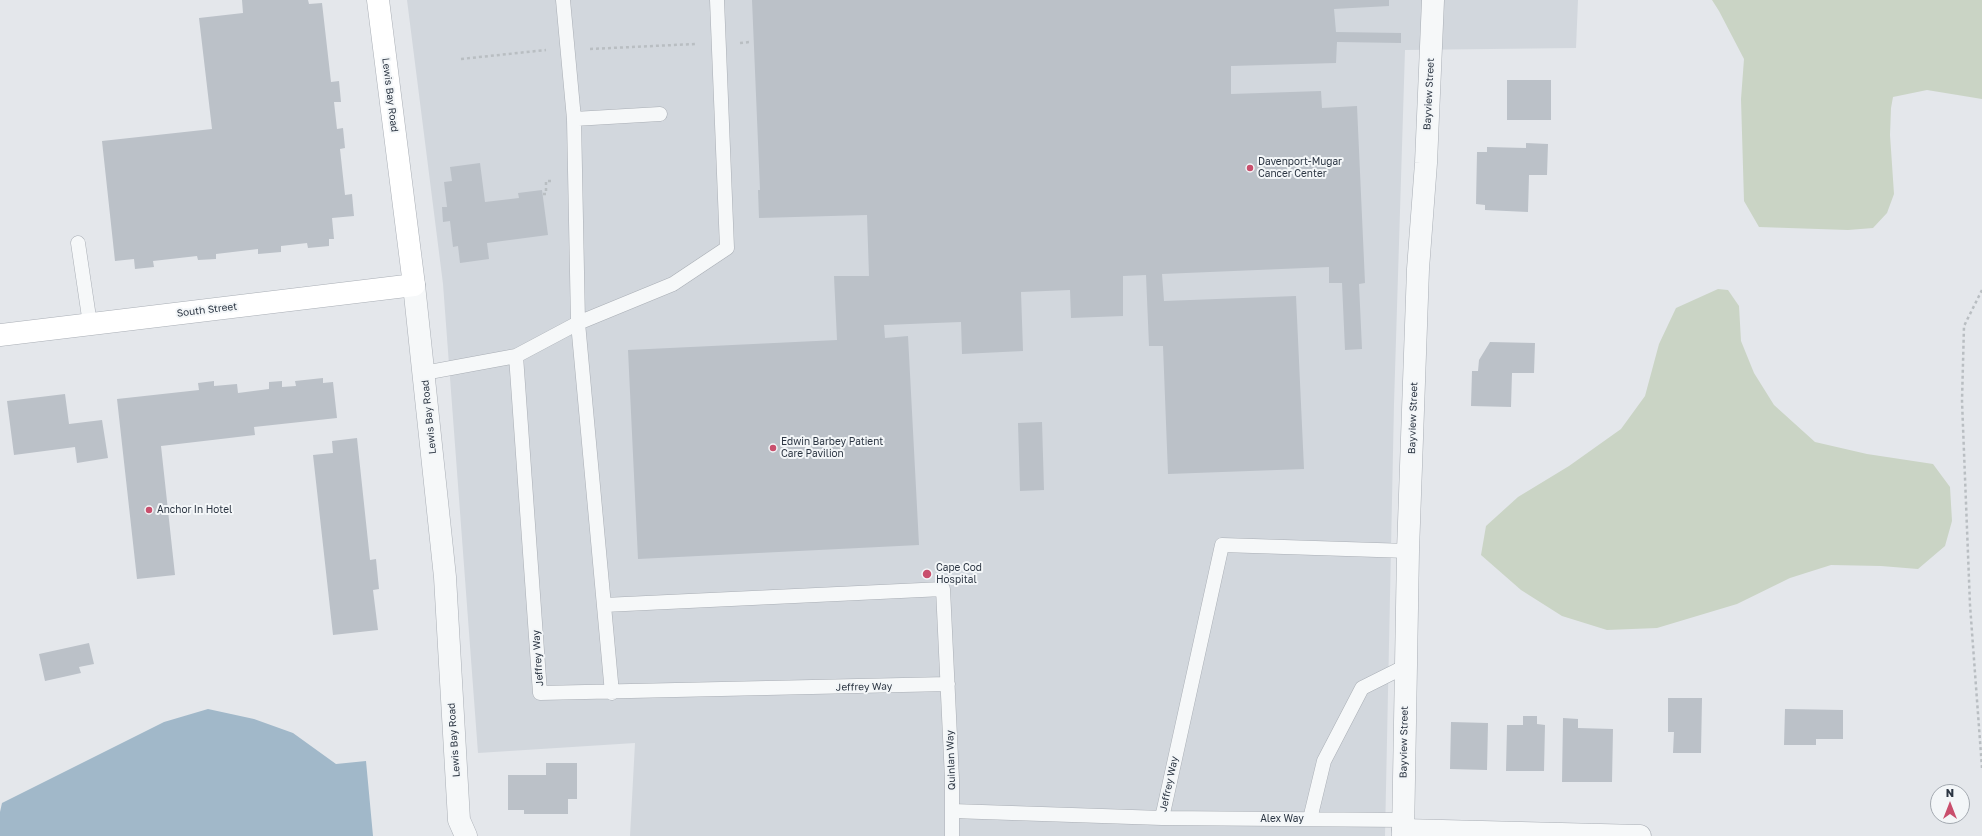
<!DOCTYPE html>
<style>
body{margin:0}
#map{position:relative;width:1982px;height:836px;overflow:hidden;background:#e4e7eb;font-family:"Golos Text",sans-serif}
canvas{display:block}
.north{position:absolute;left:1930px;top:784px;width:40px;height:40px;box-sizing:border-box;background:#f3f6f8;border:1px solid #a3a9b0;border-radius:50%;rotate:0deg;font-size:11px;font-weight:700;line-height:16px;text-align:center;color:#2c3643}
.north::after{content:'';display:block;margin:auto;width:14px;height:18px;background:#c94f6d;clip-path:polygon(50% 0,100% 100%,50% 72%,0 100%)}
</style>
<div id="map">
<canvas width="1982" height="836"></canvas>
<div class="north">N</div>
</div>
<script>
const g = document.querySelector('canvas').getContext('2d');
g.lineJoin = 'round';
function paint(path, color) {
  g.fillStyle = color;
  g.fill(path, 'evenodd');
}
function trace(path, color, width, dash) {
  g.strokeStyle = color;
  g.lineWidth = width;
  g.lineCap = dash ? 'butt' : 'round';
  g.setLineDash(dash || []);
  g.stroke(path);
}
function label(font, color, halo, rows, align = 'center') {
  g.font = font + ' "Golos Text",sans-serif';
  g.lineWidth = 4;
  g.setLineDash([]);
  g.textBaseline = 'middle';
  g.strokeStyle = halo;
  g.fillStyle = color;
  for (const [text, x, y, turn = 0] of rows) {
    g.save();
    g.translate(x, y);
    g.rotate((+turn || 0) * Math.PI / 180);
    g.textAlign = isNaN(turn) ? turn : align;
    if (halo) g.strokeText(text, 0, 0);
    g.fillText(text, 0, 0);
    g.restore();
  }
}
paint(new Path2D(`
 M 407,0 L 1578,0 L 1576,48 L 1405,50 L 1394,404 L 1385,836 L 630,836 L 635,743 L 478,753 L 443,284 Z`), '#d2d7dd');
paint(new Path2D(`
 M 1712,0 L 1982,0 L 1982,99 L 1927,90 L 1893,97 L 1891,108 L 1890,135 L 1894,194 L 1887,213 L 1873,228 L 1848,230 L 1759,227 L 1744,201 L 1741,99 L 1744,59 L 1719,11 Z
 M 1718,289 L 1728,290 L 1739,306 L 1741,341 L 1754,373 L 1774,405 L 1815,442 L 1867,454 L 1933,464 L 1950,487 L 1952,521 L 1945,546 L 1918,569 L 1881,566 L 1831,565 L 1790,578 L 1737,604 L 1657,628 L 1607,630 L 1562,616 L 1521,590 L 1481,555 L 1486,526 L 1518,497 L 1569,466 L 1621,429 L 1645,396 L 1659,344 L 1676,308 Z`), '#cad4c5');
paint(new Path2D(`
 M 208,709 L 254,719 L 293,733 L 336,764 L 366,761 L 373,836 L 0,836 L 0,812 L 2,803 L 164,722 Z`), '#a1b8c9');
paint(new Path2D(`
 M 242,0 L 308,0 L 309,4 L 322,3 L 331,82 L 339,81 L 341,102 L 334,102 L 337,129 L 343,128 L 345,148 L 340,149 L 345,195 L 352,194 L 354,216 L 332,218 L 334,239 L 329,239 L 329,246 L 308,248 L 307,243 L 281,246 L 281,252 L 258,254 L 258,249 L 216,254 L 216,259 L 198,260 L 197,256 L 153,261 L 154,267 L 135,269 L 134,259 L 115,261 L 102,141 L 212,129 L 199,18 L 243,13 Z
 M 752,0 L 1389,0 L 1389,6 L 1334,9 L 1336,32 L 1401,33 L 1401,43 L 1337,42 L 1336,63 L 1231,66 L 1231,94 L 1321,91 L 1322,108 L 1357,106 L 1365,283 L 1359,284 L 1362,349 L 1345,350 L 1342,283 L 1329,283 L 1329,267 L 1162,274 L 1164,301 L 1296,296 L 1304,469 L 1168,474 L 1163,346 L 1149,346 L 1146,275 L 1123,276 L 1123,316 L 1071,318 L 1070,290 L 1021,292 L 1023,351 L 962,354 L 961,322 L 884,325 L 885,338 L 908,336 L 919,545 L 638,559 L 628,350 L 837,340 L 834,276 L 869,276 L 867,215 L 759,218 L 758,190 L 760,190 Z
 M 1507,80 L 1551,80 L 1551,120 L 1507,120 Z
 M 1526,143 L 1548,144 L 1547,175 L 1529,175 L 1528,212 L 1485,210 L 1485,205 L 1476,204 L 1477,152 L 1487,152 L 1487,147 L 1526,148 Z
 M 480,163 L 485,202 L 519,198 L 518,193 L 542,190 L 548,235 L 487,243 L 489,259 L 460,263 L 458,246 L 453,247 L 450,221 L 443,222 L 442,207 L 447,207 L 444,182 L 452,181 L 450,167 Z
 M 1490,342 L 1535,343 L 1534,373 L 1512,373 L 1511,407 L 1471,406 L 1472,371 L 1478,371 L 1479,360 Z
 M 323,378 L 323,383 L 333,382 L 337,418 L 254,427 L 255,435 L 161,446 L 175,575 L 137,579 L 117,399 L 199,390 L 198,383 L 214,381 L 214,386 L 237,384 L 238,393 L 269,389 L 269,382 L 282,381 L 282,387 L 296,386 L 295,381 Z
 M 65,394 L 69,424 L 102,420 L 108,458 L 77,463 L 75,447 L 14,455 L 7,401 Z
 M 1042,422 L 1044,490 L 1020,491 L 1018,423 Z
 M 357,438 L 370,560 L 376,559 L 379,589 L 373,590 L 378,630 L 333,635 L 313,455 L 333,453 L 332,441 Z
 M 89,643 L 94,664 L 79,667 L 81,673 L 45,681 L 39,654 Z
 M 1668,698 L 1702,698 L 1701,753 L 1673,753 L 1674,732 L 1668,732 Z
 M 1785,709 L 1843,710 L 1843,739 L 1816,739 L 1816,745 L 1784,745 Z
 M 1523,716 L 1537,716 L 1537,724 L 1545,725 L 1544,771 L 1506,771 L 1507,725 L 1523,725 Z
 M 1563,718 L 1578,719 L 1578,728 L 1613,729 L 1612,782 L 1562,782 Z
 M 1451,722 L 1488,723 L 1487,770 L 1450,769 Z
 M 546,763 L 577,763 L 577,799 L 568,799 L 568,814 L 524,814 L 524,810 L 508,810 L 508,775 L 546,775 Z`), '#bbc1c8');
const service = new Path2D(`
 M 574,119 L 660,114
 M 78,243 L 90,324
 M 516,356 L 540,693 L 948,684
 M 424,373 L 516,356 L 578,323 L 574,119 L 563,0
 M 604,605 L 943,589 L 952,779 L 952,836
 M 612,693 L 578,323 L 673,284 L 727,248 L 717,0
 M 952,811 L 1162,818 L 1403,820
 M 1162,818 L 1222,545 L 1408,551
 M 1310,819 L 1324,761 L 1362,688 L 1406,666`);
const minor = new Path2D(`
 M 1403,830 L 1640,836`);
const tertiary = new Path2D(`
 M 414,285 L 445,577 L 459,820 L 466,836
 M 1403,836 L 1408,551 L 1418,269 L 1426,163 L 1433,0`);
const secondary = new Path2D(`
 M 0,335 L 414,285 L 378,0`);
trace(service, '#a9aeb5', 15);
trace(minor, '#a9aeb5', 23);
trace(tertiary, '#a9aeb5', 23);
trace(secondary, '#a9aeb5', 23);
trace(new Path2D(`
 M 740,43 L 750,42
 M 590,49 L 695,44
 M 461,59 L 546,50
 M 543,194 L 546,194 L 546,181 L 554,181
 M 1982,290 L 1964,326 L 1962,401 L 1970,605 L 1982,768`), '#b9bec2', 2.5, [3, 3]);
trace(service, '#f6f8f9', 14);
trace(minor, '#f6f8f9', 22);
trace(tertiary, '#f6f8f9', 22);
trace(secondary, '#fff', 22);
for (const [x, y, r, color] of [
 [1250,168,4,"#c94f6d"],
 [773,448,4,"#c94f6d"],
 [149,510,4,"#c94f6d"],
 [927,574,5,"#c94f6d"]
]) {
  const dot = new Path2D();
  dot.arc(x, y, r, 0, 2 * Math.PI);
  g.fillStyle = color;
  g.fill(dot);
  trace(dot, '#f3f6f8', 1.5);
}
label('10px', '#2c3643', '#f3f6f8', [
 ["Bayview Street",1429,94,-87],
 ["Lewis Bay Road",390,95,83],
 ["South Street",207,310,-7],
 ["Lewis Bay Road",429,417,-96],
 ["Bayview Street",1413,418,-88],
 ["Jeffrey Way",538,658,-94],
 ["Jeffrey Way",864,687,-1],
 ["Lewis Bay Road",454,740,-94],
 ["Bayview Street",1404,742,-89],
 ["Quinlan Way",951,760,-92],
 ["Jeffrey Way",1169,784,-78],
 ["Alex Way",1282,819]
]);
label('10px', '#2c3643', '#f3f6f8', [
 ["Davenport-Mugar",1258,162],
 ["Cancer Center",1258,174],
 ["Edwin Barbey Patient",781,442],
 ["Care Pavilion",781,454],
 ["Anchor In Hotel",157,510],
 ["Cape Cod",936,568],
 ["Hospital",936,580]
], 'left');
</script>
